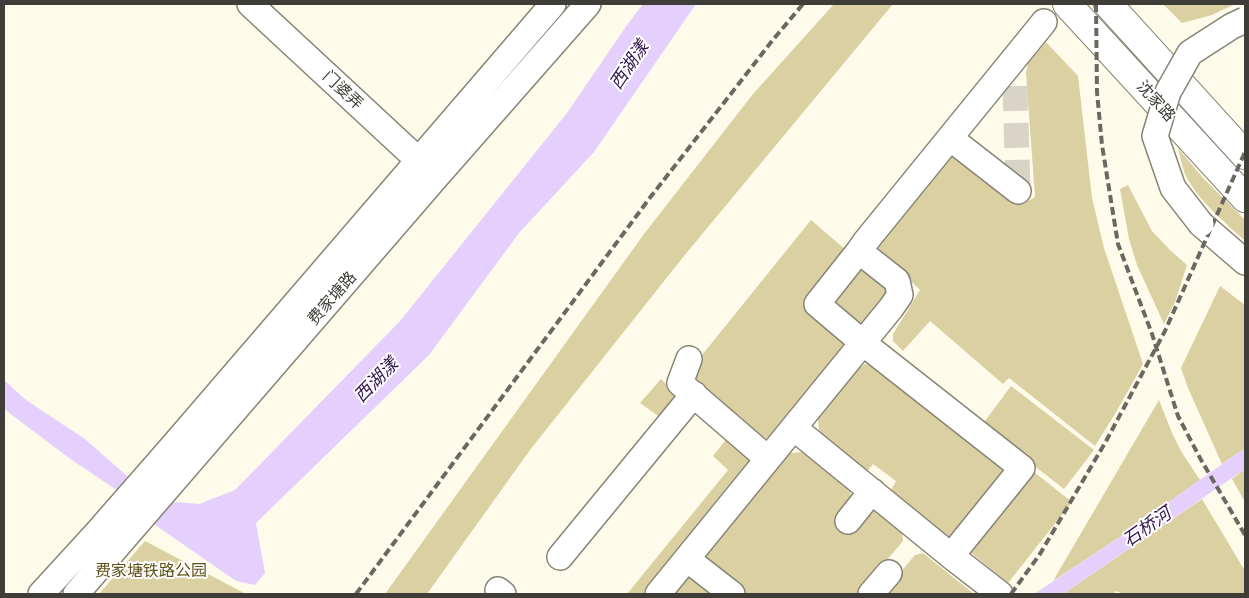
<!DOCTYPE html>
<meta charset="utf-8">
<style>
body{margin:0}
#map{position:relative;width:1249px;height:598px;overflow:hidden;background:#fefbeb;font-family:Barlow,sans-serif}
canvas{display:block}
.frame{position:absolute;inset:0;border:5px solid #3e3d37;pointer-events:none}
</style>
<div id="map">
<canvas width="1249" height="598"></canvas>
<div class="frame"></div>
</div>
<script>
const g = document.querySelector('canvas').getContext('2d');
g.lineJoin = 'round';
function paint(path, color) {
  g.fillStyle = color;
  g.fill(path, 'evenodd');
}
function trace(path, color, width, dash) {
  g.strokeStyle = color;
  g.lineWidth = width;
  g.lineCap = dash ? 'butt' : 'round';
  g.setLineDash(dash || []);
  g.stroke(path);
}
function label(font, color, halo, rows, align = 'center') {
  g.font = font + ' Barlow,"Noto Sans SC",sans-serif';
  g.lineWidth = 4;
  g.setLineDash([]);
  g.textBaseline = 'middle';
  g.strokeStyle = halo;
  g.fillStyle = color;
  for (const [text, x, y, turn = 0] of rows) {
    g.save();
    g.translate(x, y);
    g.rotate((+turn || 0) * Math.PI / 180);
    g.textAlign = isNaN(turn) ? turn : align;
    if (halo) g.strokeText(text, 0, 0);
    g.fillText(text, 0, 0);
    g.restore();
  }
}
paint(new Path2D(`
 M 834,4 L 893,4 L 684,256 L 530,450 L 427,594 L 385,594 L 644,234 L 753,94 Z
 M 1163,4 L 1235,4 L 1212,15 L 1182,23 Z
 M 1046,42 L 1078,76 L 1092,198 L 1104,248 L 1143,364 L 1115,414 L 1095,446 L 1009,378 L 1003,384 L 930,321 L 903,351 L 893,341 L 893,334 L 920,290 L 880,252 L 876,241 L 948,152 L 956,153 L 1025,203 L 1035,197 L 1026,73 L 1028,63 Z
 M 1178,148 L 1203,178 L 1245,220 L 1245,241 C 1224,221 1198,201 1185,174 C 1182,166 1180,156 1178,148 Z
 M 1128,185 L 1152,231 L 1171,251 L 1187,265 L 1175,302 L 1164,324 L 1137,265 L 1129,239 L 1120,189 Z
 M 811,220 L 846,250 L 803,306 L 847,344 L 772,436 L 764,439 L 695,378 L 695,368 L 702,355 Z
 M 860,265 L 890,293 L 861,327 L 831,302 Z
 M 1220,286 L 1245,305 L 1245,448 L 1222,464 L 1188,388 L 1181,368 Z
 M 865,364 L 876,366 L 997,464 L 1003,472 L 952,540 L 942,537 L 890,492 L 896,481 L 873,464 L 866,473 L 819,433 L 818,419 L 858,368 Z
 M 661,379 L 679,397 L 661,418 L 640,403 Z
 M 1011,386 L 1094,450 L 1064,489 L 982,425 Z
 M 1159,400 L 1172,433 L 1181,451 L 1200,480 L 1160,508 L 1144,521 L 1053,581 Z
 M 728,437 L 755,462 L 645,594 L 627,594 L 728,470 L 713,456 Z
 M 803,452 L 849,486 L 851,496 L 869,512 L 875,507 L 902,532 L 903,541 L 858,594 L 745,594 L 710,568 L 704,556 L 783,461 L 791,453 Z
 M 1029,468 L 1072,502 L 1008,583 L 965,548 Z
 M 1245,469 L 1245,502 L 1232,479 Z
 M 1202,499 L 1245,571 L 1245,594 L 1124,594 L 1116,591 L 1114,594 L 1063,594 Z
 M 145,541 L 246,594 L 99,594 Z
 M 923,553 L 974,594 L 882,594 L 915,555 Z
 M 691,576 L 714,594 L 673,594 L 684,580 Z`), '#dbd0a2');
paint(new Path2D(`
 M 643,4 L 696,4 L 594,152 L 519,233 L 429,355 L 256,523 L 265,573 L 255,585 L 236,581 L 151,522 L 133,501 L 69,458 L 4,409 L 4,380 L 26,400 L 85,439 L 134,482 L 161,501 L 199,504 L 235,490 L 400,321 L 567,113 L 627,25 Z
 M 1245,448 L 1245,469 L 1063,594 L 1034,594 L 1144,521 L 1160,508 Z`), '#e5cffd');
trace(new Path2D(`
 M 1015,86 L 1018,191`), '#d8d5c7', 25, [25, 12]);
const minor = new Path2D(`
 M 250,4 L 430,171
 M 950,138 L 1018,191
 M 1201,224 L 1245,262
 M 859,251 L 817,304 L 863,343 L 1022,468 L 951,556
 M 689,359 L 680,383 L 768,459
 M 794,428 L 951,556 L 1000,594
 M 848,521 L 872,491
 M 560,557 L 694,394
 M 687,559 L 732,594
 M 498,590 L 503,594
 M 41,594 L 96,534 L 173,446 L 553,4
 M 76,594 L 436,177 L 588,4
 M 658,594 L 891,308 L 900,295 L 897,281 L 859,251 L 866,241 L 1044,22
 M 871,594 L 889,573`);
const major = new Path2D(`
 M 1067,4 L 1245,198
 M 1108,4 L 1245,155`);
trace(minor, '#878476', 28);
trace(major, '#878476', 30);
trace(minor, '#fff', 25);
trace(major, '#fff', 28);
trace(new Path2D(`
 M 1096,4 L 1097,92 L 1102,145 L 1118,244 L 1152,334 L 1178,416 L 1200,458 L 1245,535
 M 356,594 L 649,199 L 772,41 L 803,4
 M 1011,594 L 1040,554 L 1105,443 L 1165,331 L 1245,152`), '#6a6860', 4, [8, 4]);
const minorBridge = new Path2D(`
 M 1201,224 L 1173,188 L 1155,136 L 1168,92 L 1190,53 L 1232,26 L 1245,20`);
trace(minorBridge, '#878476', 28, []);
trace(minorBridge, '#fff', 25);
label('16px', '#3e3d37', '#fff', [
 ["门婆弄",343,90,43],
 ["沈家路",1156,101,48],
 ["费家塘路",332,298,-49]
]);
label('16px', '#5f5217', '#fff', [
 ["费家塘铁路公园",151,571]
]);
label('italic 18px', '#35174e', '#fff', [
 ["西湖漾",629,65,-56],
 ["西湖漾",376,380,-46],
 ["石桥河",1147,527,-35]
]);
</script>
